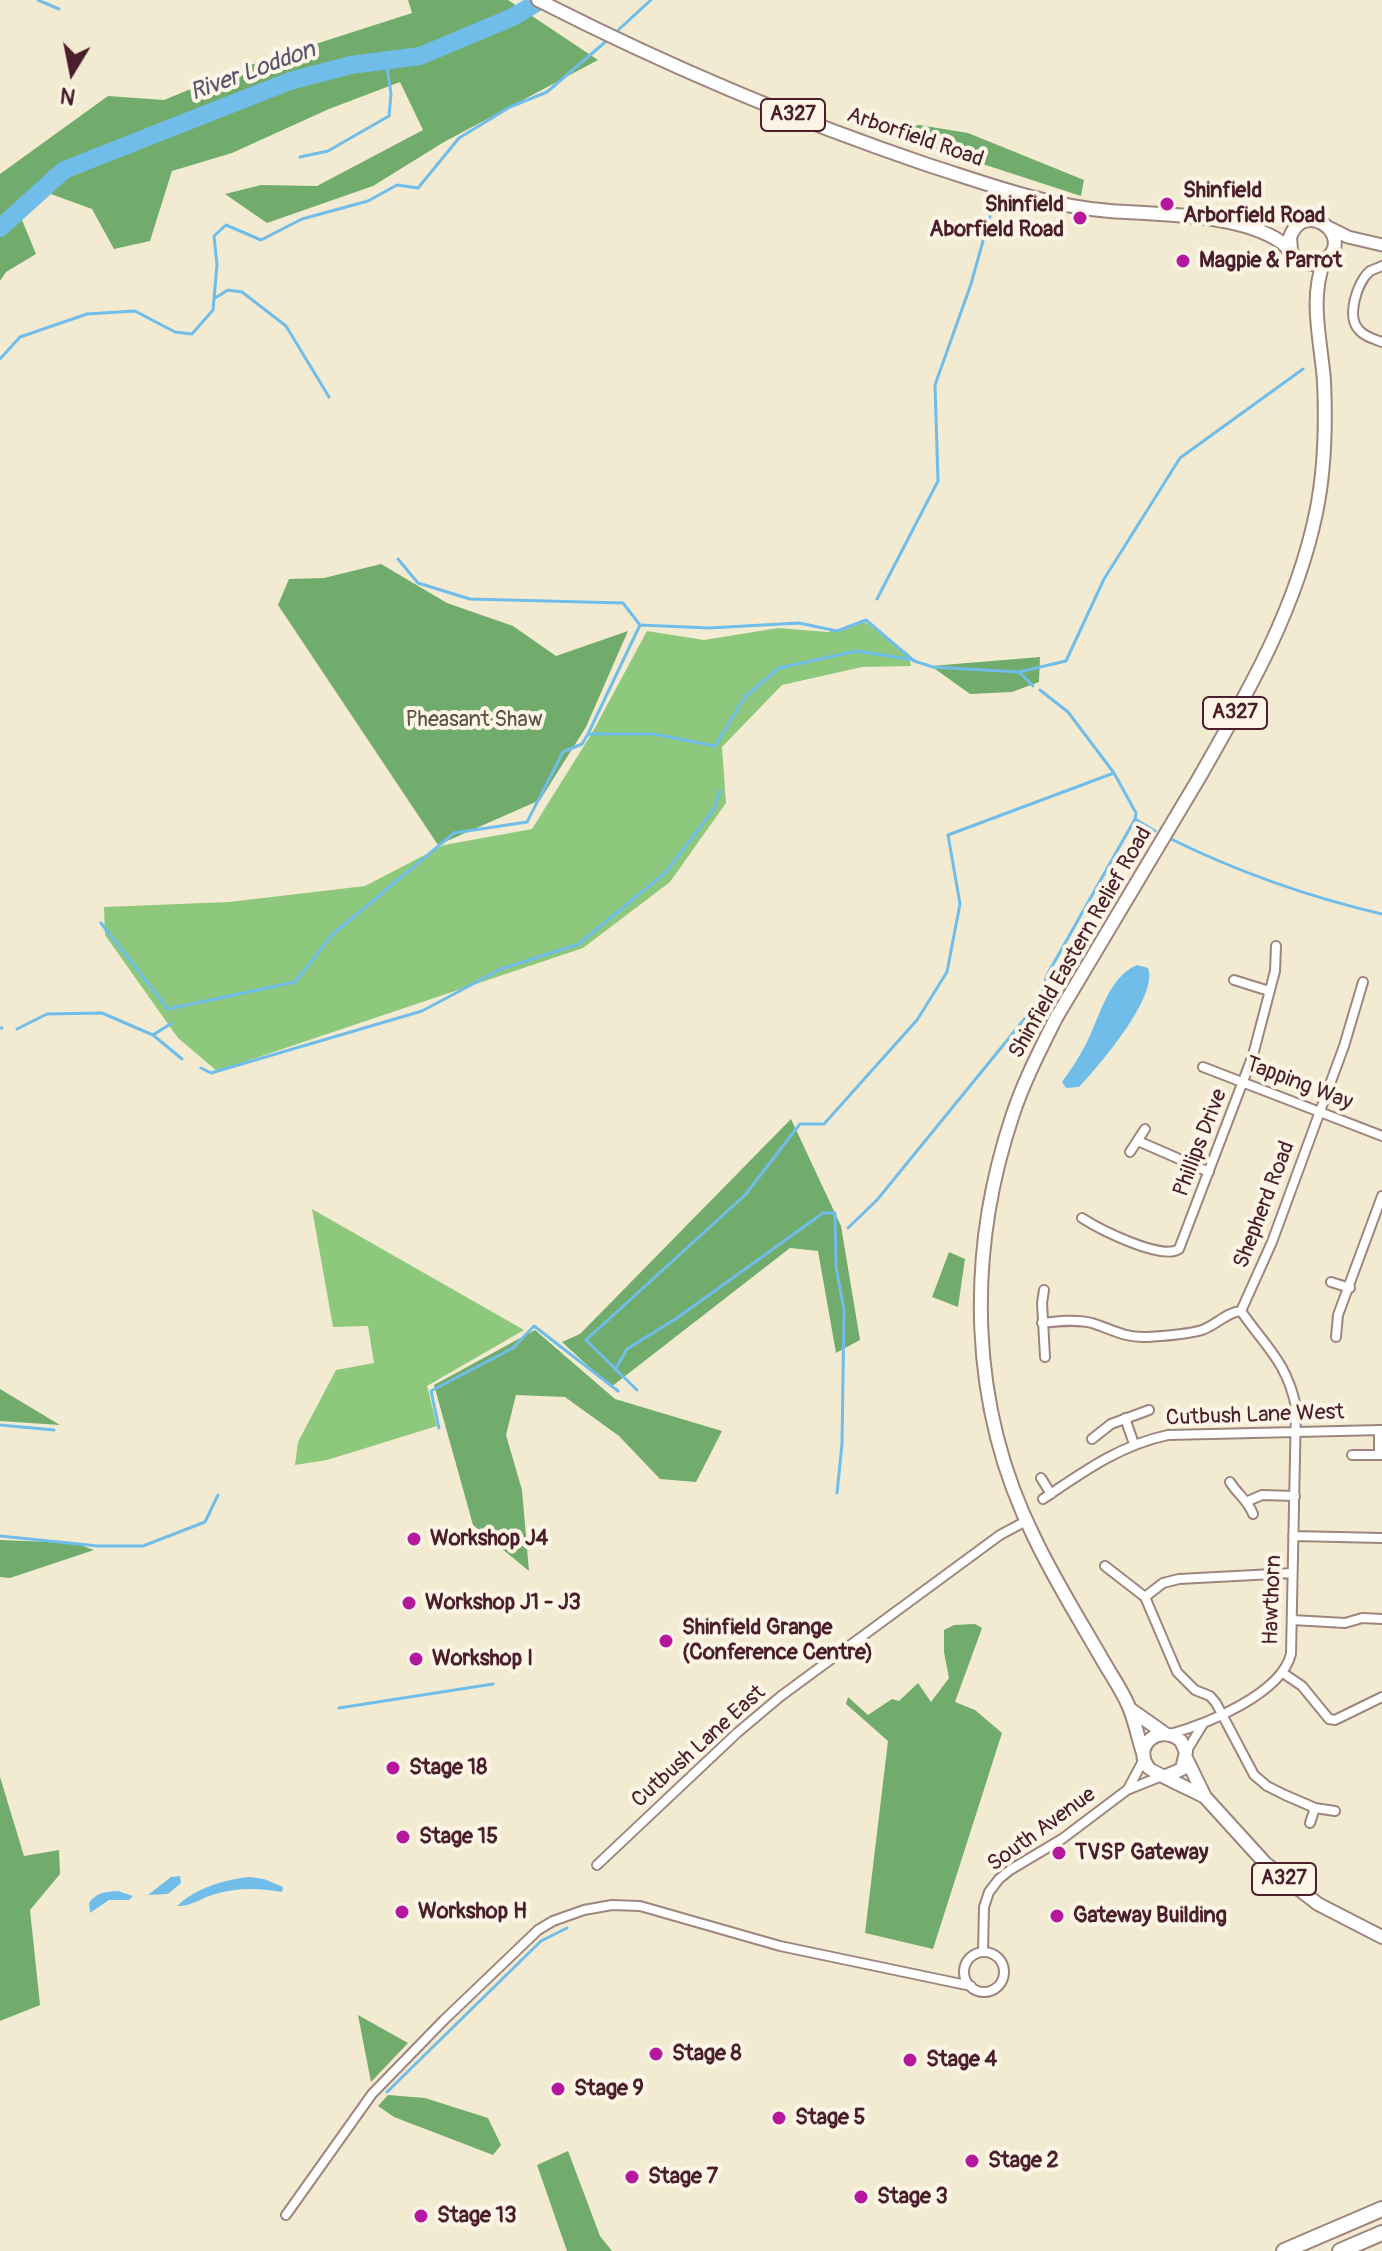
<!DOCTYPE html>
<style>
body{margin:0}
#map{position:relative;width:1382px;height:2251px;overflow:hidden;background:#f3ebd1;font-family:Pangolin,sans-serif}
canvas{display:block}
.north{position:absolute;left:32px;top:32px;width:80px;height:80px;-webkit-text-stroke:6px #fcf5e5;paint-order:stroke;rotate:190deg;font-size:22px;font-weight:700;line-height:32px;text-align:center;color:#4a1f2b}
.north::after{content:'';display:block;margin:auto;width:28px;height:36px;background:#4a1f2b;clip-path:polygon(50% 0,100% 100%,50% 72%,0 100%)}
</style>
<div id="map">
<canvas width="1382" height="2251"></canvas>
<div class="north">N</div>
</div>
<script>
const g = document.querySelector('canvas').getContext('2d');
g.lineJoin = 'round';
function paint(path, color) {
  g.fillStyle = color;
  g.fill(path, 'evenodd');
}
function trace(path, color, width, dash) {
  g.strokeStyle = color;
  g.lineWidth = width;
  g.lineCap = dash ? 'butt' : 'round';
  g.setLineDash(dash || []);
  g.stroke(path);
}
function label(font, color, halo, rows, align = 'center') {
  g.font = font + ' Pangolin,sans-serif';
  g.lineWidth = 8;
  g.setLineDash([]);
  g.textBaseline = 'middle';
  g.strokeStyle = halo;
  g.fillStyle = color;
  for (const [text, x, y, turn = 0] of rows) {
    g.save();
    g.translate(x, y);
    g.rotate((+turn || 0) * Math.PI / 180);
    g.textAlign = isNaN(turn) ? turn : align;
    if (halo) g.strokeText(text, 0, 0);
    g.fillText(text, 0, 0);
    g.restore();
  }
}
paint(new Path2D(`
 M 865,622 L 909,654 L 911,666 L 862,667 L 782,685 L 722,747 L 726,803 L 670,882 L 583,948 L 217,1071 L 178,1038 L 105,935 L 104,907 L 229,902 L 365,886 L 444,845 L 532,829 L 592,733 L 647,631 L 704,640 L 778,628 L 828,632 Z
 M 312,1209 L 524,1330 L 427,1386 L 437,1426 L 327,1460 L 295,1465 L 298,1442 L 336,1370 L 374,1363 L 368,1326 L 333,1327 Z`), '#8ec87d');
paint(new Path2D(`
 M 408,0 L 508,0 L 598,60 L 444,142 L 373,186 L 267,223 L 225,194 L 261,185 L 317,186 L 423,130 L 400,82 L 329,109 L 232,153 L 172,171 L 150,241 L 114,249 L 92,209 L 48,193 L 20,215 L 36,254 L 6,272 L 0,281 L 0,174 L 108,96 L 164,100 L 244,67 L 412,13 Z
 M 919,125 L 968,133 L 1084,180 L 1081,196 L 881,131 Z
 M 381,564 L 447,603 L 513,626 L 556,656 L 628,631 L 586,727 L 540,800 L 438,845 L 278,605 L 289,579 L 324,578 Z
 M 1040,657 L 1039,682 L 1012,692 L 970,694 L 931,666 Z
 M 791,1119 L 841,1226 L 860,1340 L 836,1353 L 818,1251 L 790,1248 L 611,1387 L 562,1342 L 580,1334 Z
 M 949,1252 L 965,1259 L 958,1307 L 932,1297 Z
 M 535,1330 L 615,1399 L 722,1431 L 696,1482 L 660,1479 L 619,1436 L 565,1397 L 516,1395 L 506,1435 L 522,1490 L 529,1571 L 473,1525 L 434,1385 Z
 M 0,1389 L 60,1425 L 0,1421 Z
 M 0,1540 L 75,1543 L 94,1550 L 10,1578 L 0,1577 Z
 M 975,1624 L 982,1628 L 955,1702 L 975,1710 L 1002,1733 L 933,1949 L 865,1933 L 888,1741 L 846,1704 L 848,1697 L 868,1715 L 892,1699 L 899,1701 L 918,1683 L 931,1702 L 949,1678 L 944,1652 L 944,1630 L 954,1625 Z
 M 0,1777 L 24,1856 L 59,1850 L 60,1874 L 30,1910 L 40,2005 L 0,2021 Z
 M 358,2015 L 408,2043 L 371,2082 Z
 M 388,2095 L 425,2098 L 488,2118 L 501,2145 L 493,2155 L 394,2117 L 378,2106 Z
 M 568,2151 L 600,2236 L 612,2251 L 567,2251 L 537,2165 Z`), '#72ac6c');
paint(new Path2D(`
 M 1137,965 L 1148,968 C 1159,996 1099,1066 1079,1087 L 1066,1088 L 1062,1082 C 1071,1070 1079,1057 1086,1044 C 1099,1019 1108,977 1137,965 Z
 M 180,1876 L 181,1883 L 168,1894 L 148,1895 L 171,1877 Z
 M 249,1877 L 264,1879 L 283,1887 L 282,1892 C 258,1888 236,1887 212,1895 C 200,1899 189,1907 177,1906 C 196,1888 223,1880 249,1877 Z
 M 118,1891 L 133,1896 L 129,1900 L 109,1900 L 90,1913 L 89,1903 C 97,1892 105,1892 118,1891 Z`), '#70bdea');
trace(new Path2D(`
 M 38,0 L 59,9
 M 615,33 L 651,0
 M 300,157 L 328,151 L 389,116 L 391,94 L 386,60
 M 215,298 L 228,290 L 242,292 L 286,326 L 329,397
 M 0,359 L 20,337 L 87,314 L 135,311 L 175,332 L 192,334 L 213,310 L 217,265 L 214,236 L 226,225 L 261,240 L 302,219 L 368,201 L 397,185 L 418,188 L 459,138 L 510,107 L 547,92 L 610,38
 M 398,559 L 418,583 L 470,599 L 623,603 L 640,625 L 709,628 L 799,623 L 837,631 L 866,620 L 914,661 L 933,667 L 1019,672 L 1066,661 L 1104,579 L 1180,458 L 1303,369
 M 877,599 L 938,481 L 935,385 L 971,284 L 995,198
 M 1019,672 L 1033,686
 M 588,734 L 654,734 L 715,746 L 745,697 L 779,668 L 857,651 L 914,660
 M 1114,773 L 1136,813 L 1135,819 L 1155,831
 M 1171,839 C 1238,872 1309,897 1382,914
 M 101,923 L 168,1009 L 295,982 L 332,935 L 454,833 L 527,822 L 563,752 L 582,744 L 588,734 L 640,625
 M 0,1028 L 2,1028
 M 17,1029 L 47,1014 L 102,1013 L 153,1035 L 182,1059
 M 153,1035 L 172,1023
 M 201,1068 L 211,1073 L 422,1011 L 501,969 L 579,944 L 666,872 L 714,809 L 720,791
 M 848,1228 L 877,1200 L 1040,1000 L 1047,975 L 1135,819
 M 615,1370 L 627,1349 L 677,1318 L 823,1213 L 835,1213 L 836,1267 L 844,1310 L 842,1444 L 837,1493
 M 637,1390 L 586,1340 L 745,1195 L 800,1124 L 824,1124 L 917,1020 L 947,972 L 960,904 L 948,835 L 1114,773 L 1068,712 L 1040,690
 M 0,1425 L 54,1430
 M 439,1428 L 431,1391 L 513,1348 L 534,1326 L 618,1391
 M 0,1536 L 98,1546 L 143,1546 L 205,1522 L 218,1495
 M 339,1708 L 493,1684
 M 387,2092 L 541,1941 L 567,1928`), '#70bdea', 3);
trace(new Path2D(`
 M 0,228 L 64,170 L 290,81 L 351,65 L 420,56 L 513,17 L 541,0`), '#70bdea', 18);
const minor = new Path2D(`
 M 1382,266 C 1378,268 1374,269 1370,271 C 1357,282 1346,317 1359,330 C 1365,337 1374,339 1382,342
 M 1234,980 L 1269,991
 M 1203,1067 L 1382,1136
 M 1138,1141 L 1209,1172
 M 1130,1152 L 1145,1129
 M 1082,1218 C 1099,1229 1162,1261 1179,1249 L 1253,1055 L 1275,971 L 1276,946
 M 1331,1282 L 1350,1288
 M 1044,1290 L 1042,1303 L 1045,1357
 M 1241,1311 L 1272,1242 L 1344,1046 L 1363,982
 M 1042,1323 C 1058,1321 1076,1319 1092,1323 C 1111,1329 1125,1338 1146,1337 C 1164,1336 1185,1335 1202,1330 C 1216,1325 1227,1312 1241,1311
 M 1336,1337 L 1338,1315 L 1382,1196
 M 1125,1418 L 1134,1444
 M 1092,1439 L 1111,1424 L 1149,1410
 M 1352,1455 L 1382,1455
 M 1379,1455 L 1379,1430
 M 1041,1478 L 1051,1494
 M 1230,1482 C 1238,1495 1248,1500 1253,1514
 M 1043,1499 C 1083,1472 1120,1445 1168,1435 L 1382,1430
 M 1248,1501 L 1262,1495 L 1295,1496
 M 1293,1536 L 1382,1538
 M 1105,1566 L 1145,1597 L 1177,1672 L 1195,1690 L 1210,1696 L 1216,1703 L 1254,1775 L 1267,1786 L 1285,1795 L 1315,1808 L 1335,1811
 M 1145,1597 L 1163,1583 L 1179,1579 L 1292,1573
 M 1292,1620 L 1345,1623 L 1362,1618 L 1382,1619
 M 1283,1673 L 1302,1686 L 1329,1719 L 1335,1720 L 1382,1697
 M 1170,1734 C 1207,1724 1281,1694 1291,1654 L 1296,1407 C 1287,1362 1265,1346 1241,1311
 M 1186,1752 L 1203,1724
 M 1128,1789 L 1144,1759
 M 1310,1823 L 1315,1808
 M 597,1865 L 737,1733 L 781,1696 L 1000,1535 L 1026,1521
 M 983,1952 L 984,1907 L 989,1892 L 999,1879 L 1010,1870 L 1062,1839 L 1127,1790 L 1162,1776
 M964 1972a20 20 0 1 1 40 0a20 20 0 1 1-40 0Z
 M 286,2215 L 372,2094 L 444,2020 L 538,1930 L 553,1921 L 584,1910 L 612,1905 L 640,1906 L 780,1946 L 971,1986`);
const secondary = new Path2D(`
 M 1330,228 L 1348,237 L 1382,245`);
const primary = new Path2D(`
 M 538,0 C 663,64 795,120 928,165 C 988,184 1046,206 1110,211 C 1159,215 1239,213 1281,242 C 1289,248 1294,259 1303,262 C 1311,265 1319,264 1326,259 C 1355,237 1305,197 1290,237 L 1291,251
 M 1130,1709 L 1164,1733
 M 1143,1753 C 1138,1738 1135,1721 1129,1707 C 1122,1690 1111,1675 1102,1659 C 1079,1619 1054,1579 1034,1537 C 969,1406 966,1256 1012,1117 C 1023,1083 1040,1050 1056,1018 C 1103,938 1152,858 1199,778 C 1247,694 1296,610 1316,513 C 1325,470 1326,425 1324,381 C 1321,341 1309,299 1324,261
 M 1186,1758 L 1205,1797 L 1265,1863 L 1318,1904 L 1382,1937
 M 1166,1776 L 1182,1769 L 1186,1752 L 1181,1741 C 1160,1723 1132,1745 1148,1767 C 1150,1771 1196,1792 1205,1797`);
const motorway = new Path2D(`
 M 1284,2251 L 1382,2209
 M 1340,2251 L 1382,2233`);
trace(minor, '#9e857e', 12);
trace(secondary, '#9e857e', 15);
trace(primary, '#9e857e', 16);
trace(motorway, '#9e857e', 18);
trace(minor, '#fff', 8);
trace(secondary, '#fff', 11);
trace(primary, '#fff', 12);
trace(motorway, '#fff', 14);
for (const [x, y, r, color] of [
 [1167,204,8,"#b5179e"],
 [1080,218,8,"#b5179e"],
 [1183,261,8,"#b5179e"],
 [414,1539,8,"#b5179e"],
 [409,1603,8,"#b5179e"],
 [666,1641,8,"#b5179e"],
 [416,1659,8,"#b5179e"],
 [393,1768,8,"#b5179e"],
 [403,1837,8,"#b5179e"],
 [1059,1853,8,"#b5179e"],
 [402,1912,8,"#b5179e"],
 [1057,1916,8,"#b5179e"],
 [656,2054,8,"#b5179e"],
 [910,2060,8,"#b5179e"],
 [558,2089,8,"#b5179e"],
 [779,2118,8,"#b5179e"],
 [972,2161,8,"#b5179e"],
 [632,2177,8,"#b5179e"],
 [861,2197,8,"#b5179e"],
 [421,2216,8,"#b5179e"]
]) {
  const dot = new Path2D();
  dot.arc(x, y, r, 0, 2 * Math.PI);
  g.fillStyle = color;
  g.fill(dot);
  trace(dot, '#fcf5e5', 3);
}
for (const [x, y, w] of [
 [793,115,64],
 [1235,713,64],
 [1284,1879,64]
]) {
  const box = new Path2D();
  box.roundRect(x - w / 2, y - 16, w, 32, 6);
  g.fillStyle = '#fcf5e5';
  g.fill(box);
  trace(box, '#4a1f2b', 2);
}
label('bold 20px', '#4a1f2b', null, [
 ["A327",793,115],
 ["A327",1235,713],
 ["A327",1284,1879]
]);
label('22px', '#4a1f2b', '#fcf5e5', [
 ["Arborfield Road",915,138,19],
 ["Shinfield Eastern Relief Road",1081,943,-60],
 ["Tapping Way",1299,1084,21],
 ["Phillips Drive",1201,1143,-69],
 ["Shepherd Road",1265,1205,-69],
 ["Cutbush Lane West",1255,1416,-2],
 ["Hawthorn",1273,1600,-88],
 ["Cutbush Lane East",699,1747,-42],
 ["South Avenue",1042,1830,-36]
]);
label('bold 22px', '#4a1f2b', '#fcf5e5', [
 ["Shinfield",1183,191],
 ["Arborfield Road",1183,216],
 ["Shinfield",1064,205,"right"],
 ["Aborfield Road",1064,230,"right"],
 ["Magpie & Parrot",1199,261],
 ["Workshop J4",430,1539],
 ["Workshop J1 - J3",425,1603],
 ["Shinfield Grange",682,1628],
 ["(Conference Centre)",682,1653],
 ["Workshop I",432,1659],
 ["Stage 18",409,1768],
 ["Stage 15",419,1837],
 ["TVSP Gateway",1075,1853],
 ["Workshop H",418,1912],
 ["Gateway Building",1073,1916],
 ["Stage 8",672,2054],
 ["Stage 4",926,2060],
 ["Stage 9",574,2089],
 ["Stage 5",795,2118],
 ["Stage 2",988,2161],
 ["Stage 7",648,2177],
 ["Stage 3",877,2197],
 ["Stage 13",437,2216]
], 'left');
label('22px', '#5e5244', '#fcf5e5', [
 ["Pheasant Shaw",474,720]
]);
label('italic 24px', '#57566e', '#fcf5e5', [
 ["River Loddon",253,72,-20]
]);
</script>
